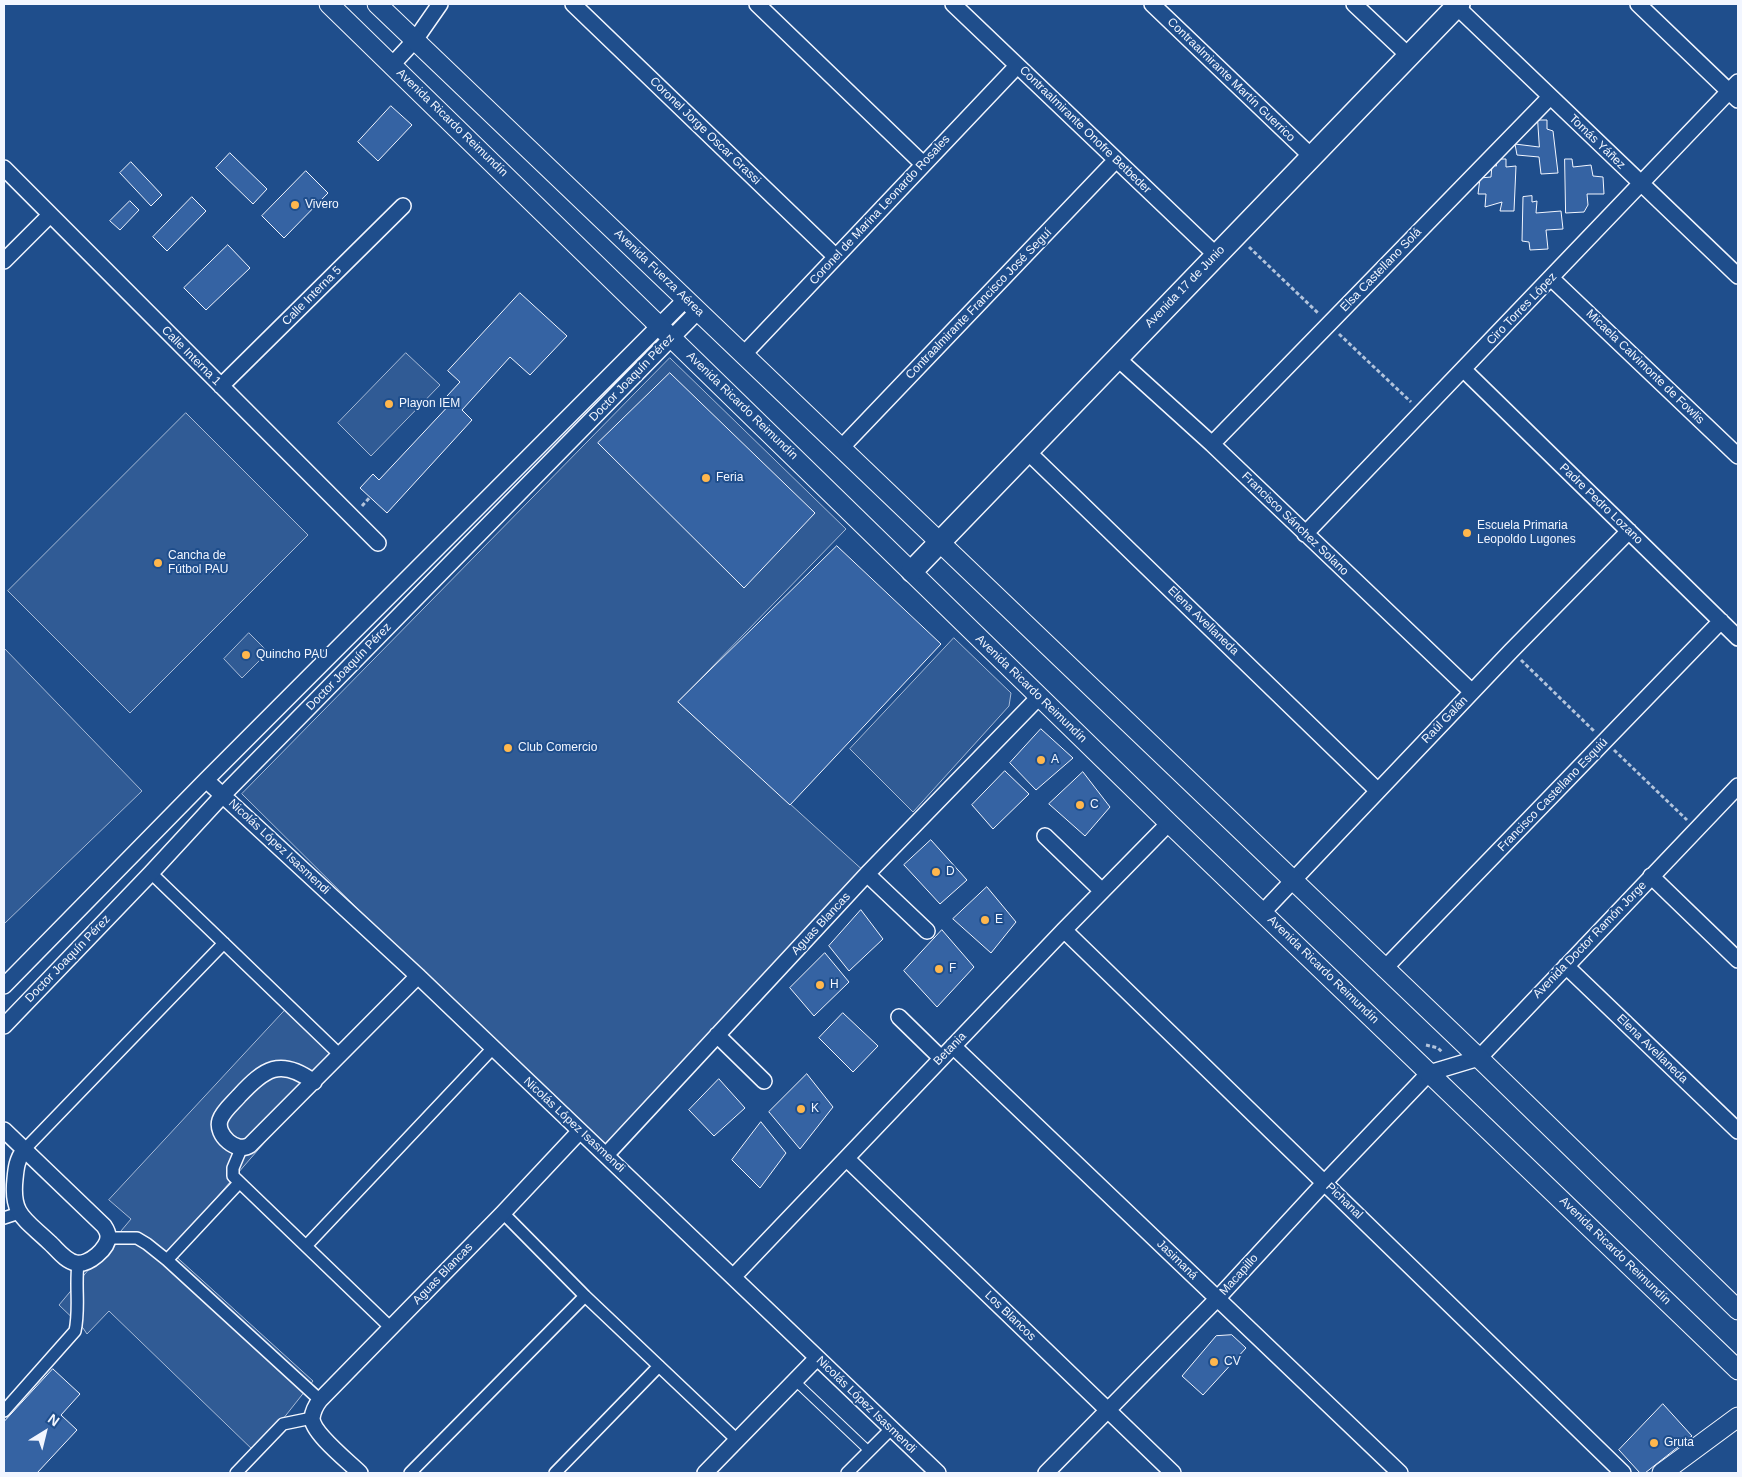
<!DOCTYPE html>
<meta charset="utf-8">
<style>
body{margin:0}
#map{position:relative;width:1742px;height:1477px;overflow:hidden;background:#1f4e8c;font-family:Helvetica,sans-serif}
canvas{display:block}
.frame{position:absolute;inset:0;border:5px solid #f2f6ff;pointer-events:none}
.north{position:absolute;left:20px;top:1407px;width:50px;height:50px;-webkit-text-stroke:4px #1f4e8c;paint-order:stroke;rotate:36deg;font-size:14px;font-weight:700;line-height:20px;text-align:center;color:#f2f6ff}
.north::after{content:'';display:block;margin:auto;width:18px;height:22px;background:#f2f6ff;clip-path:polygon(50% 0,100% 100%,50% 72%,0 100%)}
</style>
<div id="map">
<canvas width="1742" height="1477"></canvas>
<div class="frame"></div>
<div class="north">N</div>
</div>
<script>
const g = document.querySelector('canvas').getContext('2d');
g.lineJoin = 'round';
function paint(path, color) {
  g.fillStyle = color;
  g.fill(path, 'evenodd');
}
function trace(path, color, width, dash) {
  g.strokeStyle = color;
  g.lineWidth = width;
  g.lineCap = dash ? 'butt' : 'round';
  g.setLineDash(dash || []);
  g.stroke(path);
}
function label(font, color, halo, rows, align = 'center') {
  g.font = font + ' Helvetica,sans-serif';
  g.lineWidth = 4;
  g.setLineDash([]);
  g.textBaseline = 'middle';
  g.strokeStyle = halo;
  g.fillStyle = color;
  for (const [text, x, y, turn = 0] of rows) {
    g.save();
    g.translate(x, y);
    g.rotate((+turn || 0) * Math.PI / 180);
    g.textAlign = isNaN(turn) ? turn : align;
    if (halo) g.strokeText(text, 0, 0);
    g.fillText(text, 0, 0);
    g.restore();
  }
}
const built = new Path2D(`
 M 406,353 L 440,385 L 371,456 L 338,423 Z
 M 670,358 L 846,529 L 678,702 L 867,874 L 606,1155 L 242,794 Z
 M 186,413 L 308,535 L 130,713 L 8,591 Z
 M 249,633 L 268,652 L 242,678 L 224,659 Z
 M 954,638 L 1011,693 L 1009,706 L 913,812 L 850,749 Z
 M 4,648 L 142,791 L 4,924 Z
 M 289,1006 L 338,1058 L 170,1251 L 313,1381 L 256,1453 L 109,1311 L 87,1334 L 83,1328 L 59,1305 L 131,1219 L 109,1200 Z`);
paint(built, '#305b95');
trace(built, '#a8bbd7', 1);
const building = new Path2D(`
 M 391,106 L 412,125 L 378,161 L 358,142 Z
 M 1538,120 L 1547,120 L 1547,129 L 1553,131 L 1558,173 L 1541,174 L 1539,157 L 1517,155 L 1515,144 L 1539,147 Z
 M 230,153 L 267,189 L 253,204 L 216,168 Z
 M 1497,159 L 1506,159 L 1506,167 L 1516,166 L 1514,211 L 1500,211 L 1502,202 L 1485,207 L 1486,194 L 1478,194 L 1480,178 L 1491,177 L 1492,165 L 1496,166 Z
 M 1565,159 L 1572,159 L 1573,167 L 1591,165 L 1593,176 L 1603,177 L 1604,194 L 1587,194 L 1588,205 L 1584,212 L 1566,213 Z
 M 131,162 L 162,195 L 151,206 L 120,173 Z
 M 306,171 L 328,193 L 284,238 L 262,216 Z
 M 1532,196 L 1532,202 L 1537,201 L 1536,213 L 1561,211 L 1563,229 L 1546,230 L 1548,249 L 1530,250 L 1529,242 L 1522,241 L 1523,197 Z
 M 192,197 L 206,211 L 167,251 L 153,237 Z
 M 130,201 L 139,210 L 120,230 L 110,221 Z
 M 228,245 L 250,268 L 206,310 L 184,288 Z
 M 520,293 L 567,336 L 530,375 L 510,357 L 462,410 L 472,420 L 387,513 L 360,488 L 373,474 L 379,480 L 453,401 L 447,396 L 460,382 L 448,371 Z
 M 670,373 L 815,513 L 744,588 L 598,443 Z
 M 837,546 L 941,644 L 790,805 L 678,702 Z
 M 1041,729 L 1073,758 L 1036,790 L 1010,763 Z
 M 1005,771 L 1029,794 L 993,829 L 972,805 Z
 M 1083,772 L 1110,807 L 1085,836 L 1049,804 Z
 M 931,840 L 967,880 L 940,904 L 904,865 Z
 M 987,887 L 1016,922 L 991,953 L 953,919 Z
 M 861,910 L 883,939 L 849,971 L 829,946 Z
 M 942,930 L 974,967 L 937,1007 L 904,971 Z
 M 825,953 L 849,982 L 814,1016 L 790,988 Z
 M 843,1013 L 878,1046 L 853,1072 L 819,1038 Z
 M 807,1074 L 833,1107 L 800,1149 L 769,1112 Z
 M 719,1079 L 745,1108 L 714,1136 L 689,1110 Z
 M 761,1122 L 786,1153 L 760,1188 L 732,1160 Z
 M 1232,1335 L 1246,1348 L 1203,1395 L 1182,1376 L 1216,1336 Z
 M 53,1369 L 80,1394 L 61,1415 L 77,1430 L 37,1473 L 4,1473 L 4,1422 Z
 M 1663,1404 L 1692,1436 L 1645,1473 L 1640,1473 L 1619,1450 Z`);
paint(building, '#3563a3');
trace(building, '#f2f6ff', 1);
const service = new Path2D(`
 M 794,1380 L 869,1451`);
const pedestrian = new Path2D(`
 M 151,873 L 340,1055
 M 241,1149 L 233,1168 L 233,1176 L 391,1328
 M 24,1150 L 224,943
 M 503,1213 L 585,1296 L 737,1440
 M 4,1218 L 19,1213
 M 109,1238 L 137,1238 L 147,1244 L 167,1260 L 320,1400
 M 306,1246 L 493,1048
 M 167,1260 L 239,1183
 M 4,1411 L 75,1331 C 80,1309 75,1286 78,1264
 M 236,1473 L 283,1424 L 312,1418
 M 410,1473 L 585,1296
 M 555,1473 L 659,1366
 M 847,1473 L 891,1429`);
const minor = new Path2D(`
 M 573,4 L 836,257
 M 757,4 L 923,164
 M 953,4 L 1216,255
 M 1152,4 L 1311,156
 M 1354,4 L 1408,55
 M 1638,4 L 1738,100
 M 1456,6 L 1738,276
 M 392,65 L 415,40 L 440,4
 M 4,168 L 378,543
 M 4,261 L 50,215
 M 1551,278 L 1738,456
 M 743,355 L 1017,66
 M 1117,358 L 1212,444 L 1472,692
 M 1464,370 L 1738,638
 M 221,386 L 403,206
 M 1212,444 L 1550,97
 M 841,448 L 1116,160
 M 1028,452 L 1377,790
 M 1305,534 L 1738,82
 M 206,780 L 418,976 L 938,1473
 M 1045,836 L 1102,891
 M 867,874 L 927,931
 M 1651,876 L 1738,960
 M 1263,912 L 1511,651 L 1629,531
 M 1064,930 L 1623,1473
 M 1566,966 L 1738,1131
 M 1384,969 L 1721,621
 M 4,986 L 206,780 L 686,299
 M 899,1017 L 941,1058
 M 4,1026 L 151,873 L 223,795 L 698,311
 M 717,1035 L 764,1081
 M 953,1046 L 1400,1473
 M 314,1082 C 280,1057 264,1069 239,1096 C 233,1103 223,1111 220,1120 C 215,1135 237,1154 250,1145 L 418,976
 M 4,1130 L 104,1226 C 106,1229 108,1232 108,1236 C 109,1248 88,1266 76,1263 C 65,1261 57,1249 49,1242 C 25,1219 11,1215 15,1179 C 16,1168 17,1159 24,1150
 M 606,1155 L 867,874 L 1039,697
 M 847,1159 L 1173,1473
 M 733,1277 L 1064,930 L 1169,823
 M 360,1473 C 349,1462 312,1433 312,1418 C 313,1411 316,1405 320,1400 L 503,1213 L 579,1132
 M 705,1473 L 817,1358
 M 1046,1473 L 1217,1299 L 1325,1182 L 1429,1073 L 1479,1058 L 1738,786`);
const tertiary = new Path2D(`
 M 329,4 L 1169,823 L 1738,1370
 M 377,4 L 1479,1058 L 1738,1310
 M 1662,1473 L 1738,1417`);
const secondary = new Path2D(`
 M 912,571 L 1459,4`);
trace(service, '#f2f6ff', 10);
trace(pedestrian, '#f2f6ff', 14);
trace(minor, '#f2f6ff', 18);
trace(tertiary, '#f2f6ff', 21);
trace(secondary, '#f2f6ff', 24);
trace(new Path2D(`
 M 1249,247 L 1319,314
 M 1339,334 L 1411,402
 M 362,506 L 370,497
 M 1521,660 L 1595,732
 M 1614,750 L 1687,820
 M 1426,1045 L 1438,1048 L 1443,1053`), '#b3c4dc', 3, [4, 2.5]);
trace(service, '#1f4e8c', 8);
trace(pedestrian, '#1f4e8c', 11);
trace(minor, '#1f4e8c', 15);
trace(tertiary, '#1f4e8c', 19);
trace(secondary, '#1f4e8c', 21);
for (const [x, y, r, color] of [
 [295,205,5,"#ffb74d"],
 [389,404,5,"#ffb74d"],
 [706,478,5,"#ffb74d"],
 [1467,533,5,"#ffb74d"],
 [158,563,5,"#ffb74d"],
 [246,655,5,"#ffb74d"],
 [508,748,5,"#ffb74d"],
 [1041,760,5,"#ffb74d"],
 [1080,805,5,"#ffb74d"],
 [936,872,5,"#ffb74d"],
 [985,920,5,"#ffb74d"],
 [939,969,5,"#ffb74d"],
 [820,985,5,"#ffb74d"],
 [801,1109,5,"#ffb74d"],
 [1214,1362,5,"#ffb74d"],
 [1654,1443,5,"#ffb74d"]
]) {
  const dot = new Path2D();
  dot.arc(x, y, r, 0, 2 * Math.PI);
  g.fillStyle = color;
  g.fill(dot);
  trace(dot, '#1f4e8c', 2);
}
label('12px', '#f2f6ff', '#1f4e8c', [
 ["Contraalmirante Martín Guerrico",1231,80,44],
 ["Avenida Ricardo Reimundín",452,123,44],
 ["Contraalmirante Onofre Betbeder",1085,130,44],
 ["Coronel Jorge Oscar Grassi",705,131,44],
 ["Tomás Yáñez",1597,142,44],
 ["Coronel de Marina Leonardo Rosales",880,210,-47],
 ["Elsa Castellano Solá",1381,270,-46],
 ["Avenida Fuerza Aérea",659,273,44],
 ["Avenida 17 de Junio",1185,287,-46],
 ["Calle Interna 5",312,296,-45],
 ["Contraalmirante Francisco José Seguí",979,304,-46],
 ["Ciro Torres López",1522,309,-46],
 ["Calle Interna 1",191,356,45],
 ["Micaela Calvimonte de Fowlis",1645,367,44],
 ["Doctor Joaquín Pérez",632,378,-46],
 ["Avenida Ricardo Reimundín",742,406,44],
 ["Padre Pedro Lozano",1601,504,44],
 ["Francisco Sánchez Solano",1295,524,44],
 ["Elena Avellaneda",1203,621,44],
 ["Doctor Joaquín Pérez",349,667,-46],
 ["Avenida Ricardo Reimundín",1031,689,44],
 ["Raúl Galán",1445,720,-46],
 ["Francisco Castellano Esquiú",1553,795,-46],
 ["Nicolás López Isasmendi",279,847,43],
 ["Aguas Blancas",821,924,-47],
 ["Avenida Doctor Ramón Jorge",1590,940,-46],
 ["Doctor Joaquín Pérez",68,959,-46],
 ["Avenida Ricardo Reimundín",1323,970,44],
 ["Betania",950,1049,-46],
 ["Elena Avellaneda",1652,1049,44],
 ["Nicolás López Isasmendi",574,1125,43],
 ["Pichanal",1344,1201,44],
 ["Avenida Ricardo Reimundín",1615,1251,44],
 ["Jasimaná",1177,1260,44],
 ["Aguas Blancas",443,1274,-46],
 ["Macapillo",1239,1275,-48],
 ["Los Blancos",1010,1316,44],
 ["Nicolás López Isasmendi",866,1405,44]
]);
label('12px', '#f2f6ff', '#1f4e8c', [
 ["Vivero",305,205],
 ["Playon IEM",399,404],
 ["Feria",716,478],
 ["Escuela Primaria",1477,526],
 ["Leopoldo Lugones",1477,540],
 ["Cancha de",168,556],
 ["Fútbol PAU",168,570],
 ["Quincho PAU",256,655],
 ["Club Comercio",518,748],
 ["A",1051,760],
 ["C",1090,805],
 ["D",946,872],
 ["E",995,920],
 ["F",949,969],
 ["H",830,985],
 ["K",811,1109],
 ["CV",1224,1362],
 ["Gruta",1664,1443]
], 'left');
</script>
